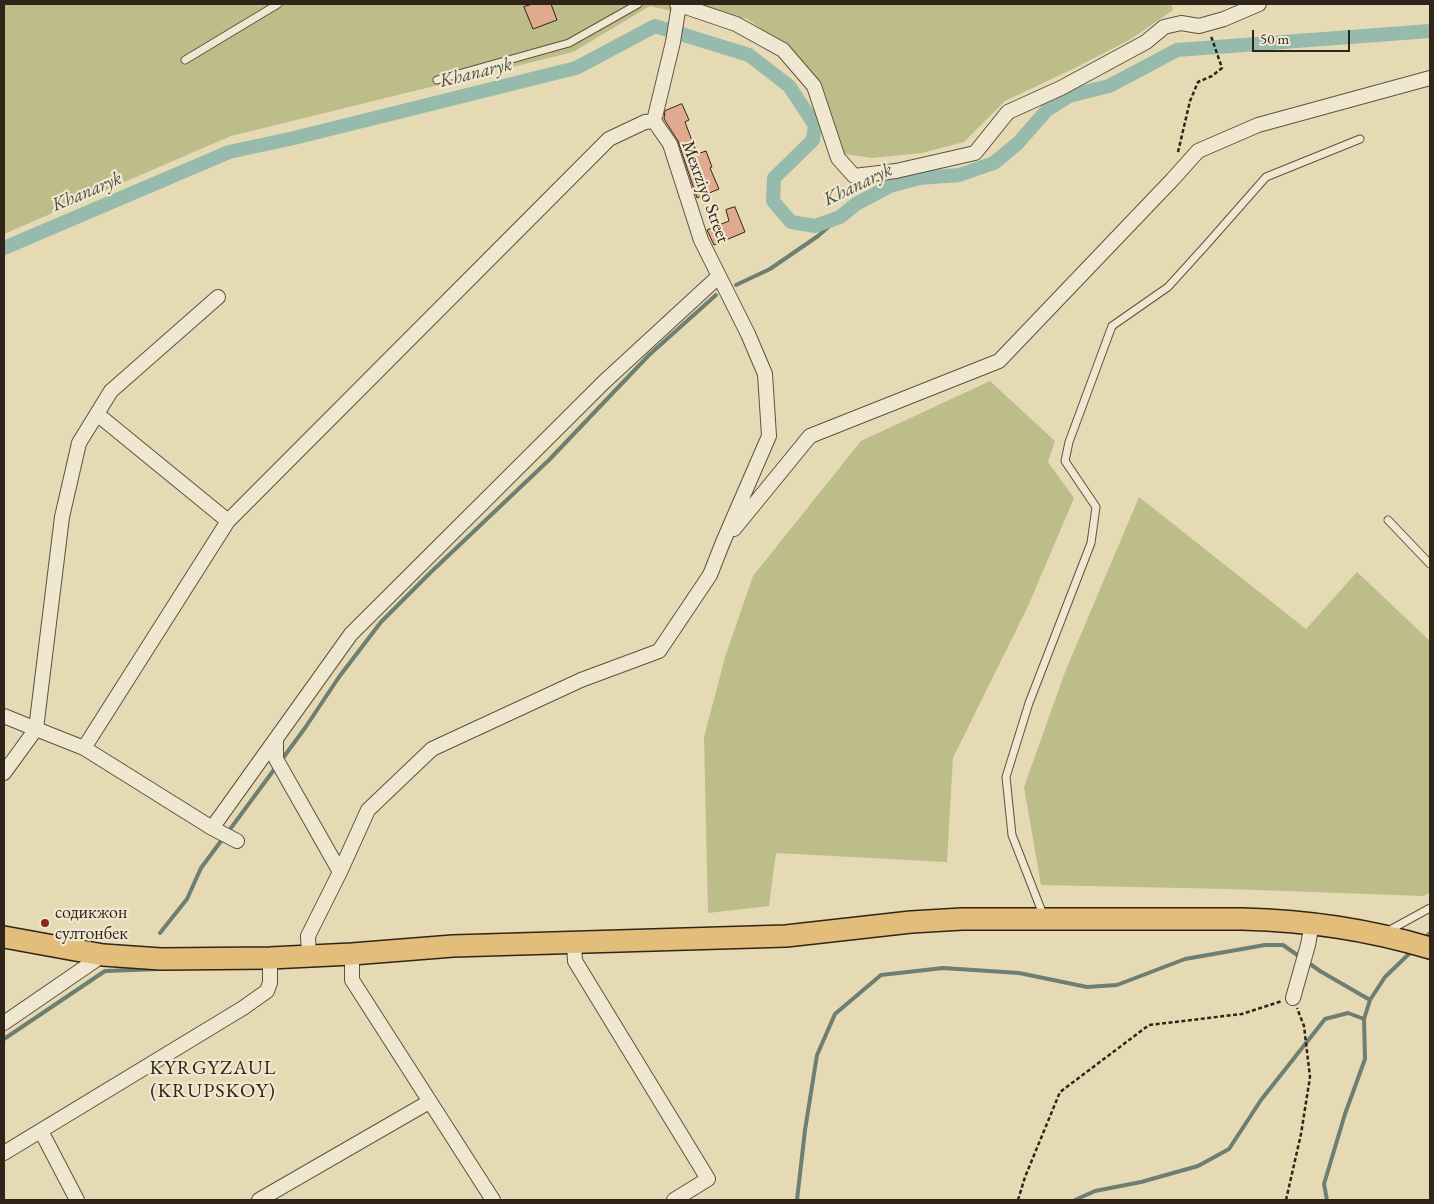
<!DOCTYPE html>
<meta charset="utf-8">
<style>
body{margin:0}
#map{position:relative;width:1434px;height:1204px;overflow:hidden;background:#e6dab5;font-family:"EB Garamond",serif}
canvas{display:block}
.frame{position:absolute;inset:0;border:5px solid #302419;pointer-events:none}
.scale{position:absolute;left:1252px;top:30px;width:98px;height:22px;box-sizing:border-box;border:2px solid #302419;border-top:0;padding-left:6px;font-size:15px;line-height:18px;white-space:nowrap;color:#302419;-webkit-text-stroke:4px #efe7cf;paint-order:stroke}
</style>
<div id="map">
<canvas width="1434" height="1204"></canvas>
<div class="frame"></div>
<div class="scale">50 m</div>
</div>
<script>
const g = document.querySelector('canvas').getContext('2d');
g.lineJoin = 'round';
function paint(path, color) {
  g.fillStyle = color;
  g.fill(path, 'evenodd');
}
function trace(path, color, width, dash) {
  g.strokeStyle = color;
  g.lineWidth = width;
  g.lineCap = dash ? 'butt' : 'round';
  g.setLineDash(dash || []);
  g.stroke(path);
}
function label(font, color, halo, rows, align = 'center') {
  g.font = font + ' "EB Garamond",serif';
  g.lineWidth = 4.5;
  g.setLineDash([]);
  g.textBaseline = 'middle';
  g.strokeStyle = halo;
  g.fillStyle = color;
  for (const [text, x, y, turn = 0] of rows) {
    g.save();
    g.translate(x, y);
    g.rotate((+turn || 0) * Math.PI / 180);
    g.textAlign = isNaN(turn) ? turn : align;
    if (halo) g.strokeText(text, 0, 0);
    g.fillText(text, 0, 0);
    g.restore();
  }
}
paint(new Path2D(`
 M 4,4 L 1171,4 L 1173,10 L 1131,39 L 1077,67 L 1005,101 L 964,142 L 922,153 L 872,158 L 845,154 L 822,85 L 790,50 L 746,18 L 709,20 L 650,6 L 573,52 L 231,136 L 4,234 Z
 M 990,381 L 1055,441 L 1048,462 L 1074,498 L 1029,604 L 953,758 L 947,862 L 776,853 L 769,906 L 708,913 L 704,737 L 726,654 L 753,576 L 861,441 Z
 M 1139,497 L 1306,629 L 1357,572 L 1430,641 L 1430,892 L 1424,896 L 1228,889 L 1041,885 L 1024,787 L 1065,672 Z`), '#bcbd89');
trace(new Path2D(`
 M 736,285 L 770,269 L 818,236 L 840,217
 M 280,762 L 305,728 L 339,677 L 381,622 L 431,572 L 549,460 L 649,355 L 716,295
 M 228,832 L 276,767
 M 160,933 L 187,899 L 201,868 L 224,837
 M 1423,940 L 1430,933
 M 4,1039 L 105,971 L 160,969
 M 797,1200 L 805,1130 L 817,1055 L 835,1014 L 881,975 L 943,968 L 1019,973 L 1087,987 L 1117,985 L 1185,959 L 1265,945 L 1283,945 L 1320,971 L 1370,1000
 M 1075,1200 L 1095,1191 L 1141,1182 L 1198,1166 L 1229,1149 L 1261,1100 L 1325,1019 L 1348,1013 L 1364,1019
 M 1327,1200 L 1324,1184 L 1345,1114 L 1365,1059 L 1364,1019 L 1370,1000 L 1385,977 L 1413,950`), '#6d7f72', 4);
trace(new Path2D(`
 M 4,248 L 229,152 L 294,138 L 576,68 L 655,26 L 749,55 L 789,86 L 815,125 L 813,140 L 774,178 L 773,201 L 791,222 L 815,226 L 840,217 L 856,204 L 890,186 L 920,178 L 959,175 L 994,163 L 1018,143 L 1047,110 L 1069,96 L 1109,86 L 1177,50 L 1430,31`), '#96bbad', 14);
const building = new Path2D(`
 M 533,4 L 551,4 L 557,20 L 533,29 L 524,7 Z
 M 682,104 L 689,120 L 685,122 L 697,154 L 706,151 L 712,167 L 710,168 L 719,189 L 697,198 L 678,141 L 664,119 L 665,111 Z
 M 735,207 L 745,232 L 714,245 L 707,230 L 729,221 L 726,210 Z`);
paint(building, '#e0aa8f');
trace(building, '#302419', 1);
const lane = new Path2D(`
 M 185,60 L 278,4
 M 437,80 L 569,43 L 638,4
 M 1388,520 L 1430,564
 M 1044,917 L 1012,835 L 1006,777 L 1029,703 L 1091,543 L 1096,507 L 1065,461 L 1069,442 L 1112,326 L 1168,287 L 1207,244 L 1266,177 L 1360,139
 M 1388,931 L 1430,908`);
const street = new Path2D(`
 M 677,4 L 736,24 L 783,50 L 814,86 L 838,158 L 854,176 L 896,171 L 975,153 L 1008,112 L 1061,88 L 1146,42 L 1164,27 L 1181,23 L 1199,26 L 1224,19 L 1259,4
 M 654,121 L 673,42 L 679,5
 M 97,414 L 228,521
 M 734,529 L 810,436 L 999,361 L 1172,180 L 1198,151 L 1258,125 L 1430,78
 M 4,716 L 36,729 L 62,517 L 79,443 L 111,391 L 218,297
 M 276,739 L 276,759 L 340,872
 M 84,748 L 212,828 L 237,841
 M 4,773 L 36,729 L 84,748 L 228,521 L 609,139 L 645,122 L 654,121
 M 212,828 L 351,634 L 604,382 L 718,277
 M 574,942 L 575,961 L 708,1179 L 674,1200
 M 352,954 L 352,980 L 493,1200
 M 309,957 L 308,936 L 340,872 L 368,810 L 432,749 L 581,680 L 659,651 L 710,575 L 723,542 L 769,436 L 765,374 L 748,334 L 701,240 L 670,144 L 654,121
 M 1293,998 L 1308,945 L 1312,923
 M 4,1023 L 103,955
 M 41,1131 L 77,1200
 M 4,1153 L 243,1008 L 267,991 L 270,983 L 270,958
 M 259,1200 L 429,1102`);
const primary = new Path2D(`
 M 4,937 L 103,955 L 161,959 L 270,958 L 352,954 L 453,946 L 786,936 L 911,922 L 962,919 L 1242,919 C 1309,921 1366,929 1430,948`);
trace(lane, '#5e5240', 9);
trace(street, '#5e5240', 16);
trace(primary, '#302419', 24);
trace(new Path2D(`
 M 1178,152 L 1190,101 L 1198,82 L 1212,76 L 1222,68 L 1211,36
 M 1018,1200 L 1025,1177 L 1060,1092 L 1149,1025 L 1242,1014 L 1282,1001
 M 1286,1200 L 1301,1134 L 1310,1077 L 1304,1026 L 1297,1008`), '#302419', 2.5, [4, 2.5]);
trace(lane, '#efe7cf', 7);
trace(street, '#efe7cf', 14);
trace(primary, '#e3bd7a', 21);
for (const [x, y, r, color] of [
 [45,923,5,"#8f2418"]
]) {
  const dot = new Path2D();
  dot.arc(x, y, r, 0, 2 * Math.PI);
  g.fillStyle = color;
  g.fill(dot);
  trace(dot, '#efe7cf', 2);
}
label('18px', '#302419', '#efe7cf', [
 ["Mexrziyo Street",705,192,70]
]);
label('18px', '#302419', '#efe7cf', [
 ["содикжон",55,913],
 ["султонбек",55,934]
], 'left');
label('italic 19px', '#4f5145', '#efe7cf', [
 ["Khanaryk",476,73,-14],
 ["Khanaryk",858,185,-26],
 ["Khanaryk",87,192,-23]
]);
g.letterSpacing = '1px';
label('20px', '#302419', '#efe7cf', [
 ["KYRGYZAUL",213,1069],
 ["(KRUPSKOY)",213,1092]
]);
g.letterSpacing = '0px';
</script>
